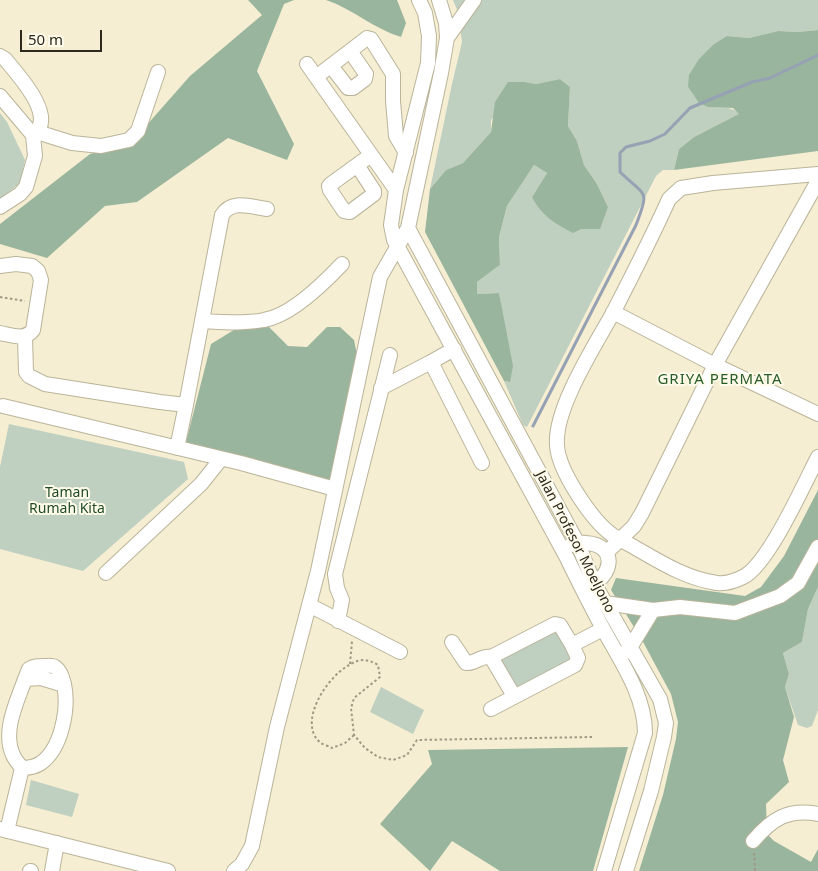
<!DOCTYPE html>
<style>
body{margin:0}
#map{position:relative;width:818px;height:871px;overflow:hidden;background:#f5eed2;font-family:"Noto Sans",sans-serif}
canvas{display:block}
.scale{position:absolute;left:20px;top:30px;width:82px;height:22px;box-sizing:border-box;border:2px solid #2c291f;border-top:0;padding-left:6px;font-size:15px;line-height:18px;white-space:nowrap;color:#2c291f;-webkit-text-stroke:4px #fffbea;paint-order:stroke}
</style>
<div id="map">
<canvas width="818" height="871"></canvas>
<div class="scale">50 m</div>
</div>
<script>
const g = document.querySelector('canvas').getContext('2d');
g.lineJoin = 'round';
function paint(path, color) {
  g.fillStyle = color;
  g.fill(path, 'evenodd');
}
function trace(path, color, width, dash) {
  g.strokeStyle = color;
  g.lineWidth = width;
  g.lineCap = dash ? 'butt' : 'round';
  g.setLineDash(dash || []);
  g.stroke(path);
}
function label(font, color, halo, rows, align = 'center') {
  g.font = font + ' "Noto Sans",sans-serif';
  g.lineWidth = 4;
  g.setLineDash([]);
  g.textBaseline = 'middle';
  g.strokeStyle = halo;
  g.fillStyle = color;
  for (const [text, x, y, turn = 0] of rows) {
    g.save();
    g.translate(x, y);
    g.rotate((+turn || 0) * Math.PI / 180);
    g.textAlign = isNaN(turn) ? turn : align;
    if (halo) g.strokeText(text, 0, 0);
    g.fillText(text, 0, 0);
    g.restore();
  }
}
paint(new Path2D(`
 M 453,0 L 818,0 L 818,30 L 798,32 L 778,31 L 749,38 L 727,36 L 688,87 C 692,92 696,100 701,103 C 715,112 726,102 740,114 L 694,137 L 679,149 L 674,170 L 663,170 L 656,176 L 527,427 L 523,425 L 504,381 L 510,382 L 504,324 L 499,293 L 477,294 L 477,282 L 500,265 L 499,237 L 507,206 L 534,165 L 547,173 L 532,197 L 608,207 L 597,184 L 584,165 L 577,141 L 568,126 L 570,87 L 560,79 L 536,84 L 525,82 L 491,120 L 491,132 L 463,163 L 446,170 L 430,189 L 452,84 L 462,42 L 458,12 Z
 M 0,113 L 7,122 L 25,160 L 20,183 L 0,199 Z
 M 9,424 L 184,462 L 188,479 L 83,571 L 0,549 L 0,467 Z
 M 818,587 L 818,710 L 812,726 L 807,728 L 798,725 L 785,687 L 789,674 L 783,653 L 802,642 L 808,609 Z
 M 557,631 L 571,659 L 515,690 L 500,663 L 501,657 Z
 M 381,687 L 424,710 L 413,734 L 370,712 Z
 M 31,780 L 79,794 L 72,817 L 26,805 Z`), '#bfcfc0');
paint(new Path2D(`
 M 248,0 L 294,0 L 284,4 L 257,71 L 294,144 L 287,160 L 228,138 L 137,202 L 105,206 L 47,258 L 0,244 L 0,224 L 90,154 L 130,144 L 190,76 L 262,15 Z
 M 326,0 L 397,0 L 406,23 L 401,37 C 374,29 353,9 326,0 Z
 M 818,30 L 818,151 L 674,170 L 679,149 L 694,137 L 739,114 L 733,108 L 708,107 L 699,103 L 688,87 L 689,75 L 699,59 L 713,45 L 727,36 L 749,38 L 778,31 L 798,32 Z
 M 560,79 L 570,87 L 568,126 L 577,141 L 584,165 L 597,184 L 608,207 L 600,229 L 581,229 L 573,233 C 554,223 542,216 532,197 L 547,173 L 534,165 L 507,206 L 499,237 L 500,265 L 477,282 L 477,294 L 499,293 L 513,366 L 510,382 L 504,381 L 425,232 L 430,189 L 446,170 L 463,163 L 491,132 L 495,102 L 508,82 L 525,82 L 536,84 Z
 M 242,325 L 269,327 L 288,346 L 307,347 L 327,327 L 340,327 L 354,340 L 359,365 L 333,485 L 185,446 L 211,344 Z
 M 818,490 L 818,587 L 808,609 L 802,642 L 783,653 L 789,674 L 785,687 L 794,717 L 783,760 L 789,782 L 766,804 L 767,834 L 774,841 L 811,862 L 818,849 L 818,871 L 639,871 L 663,795 L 676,739 L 678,722 L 671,694 L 642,640 L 611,590 L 616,578 L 745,596 L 761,587 L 784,556 Z
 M 628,747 L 593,871 L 500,871 L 452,841 L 430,871 L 380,824 L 432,764 L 428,750 Z`), '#9ab59d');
trace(new Path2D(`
 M 533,426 L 636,225 C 650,189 646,197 620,172 L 620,153 L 626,147 L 650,141 L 665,134 L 690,108 L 752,82 L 770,78 L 818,55`), '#96a2b3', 3);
const minor = new Path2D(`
 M 419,0 L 425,13 L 429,36 L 428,63 L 396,190 L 391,225 L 394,240 L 567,558 C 578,581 590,604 602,627 C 620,660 645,695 645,733 L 604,871
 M 447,38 L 474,0
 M 0,56 L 5,59 C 18,75 58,117 33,135
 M 307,64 L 396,190
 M 331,66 L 348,88 L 353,88 L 365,79 L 366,74 L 350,51
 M 316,77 L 367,38 L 371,39 L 393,74 L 393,101 L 396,136 L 406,153
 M 0,96 L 33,135 L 35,156 L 26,187 L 20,194 L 0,207
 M 37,132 L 72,143 L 101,146 L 129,140 L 138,131 L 158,72
 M 357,165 L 374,191 L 374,194 L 350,212 L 344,211 L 330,190 L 329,186 L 331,184 L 371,155
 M 818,174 L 713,183 L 681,188 L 669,199 C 652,237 633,274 614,311 C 596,344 554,408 557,445 C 558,470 591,519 611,534 C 618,539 627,543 634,547 C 660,562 687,579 717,583 C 725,584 735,581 743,577 C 768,565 804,484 818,457
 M 408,228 L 577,542 L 595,585 L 660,699 L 666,723 L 664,737 L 651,791 L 626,871
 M 0,266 L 16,264 L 32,266 L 38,271 L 41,280 L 33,330 C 25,341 11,335 0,333
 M 613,312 L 715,365 L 818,414
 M 202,321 C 222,322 244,324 264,320 C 290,316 324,283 342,264
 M 25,337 L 26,372 L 29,376 L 45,384 L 160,402 L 186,405 L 222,215 C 232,199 251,207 267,209
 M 431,362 L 454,349
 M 381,388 L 431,362 L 482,463
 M 3,406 L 241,463 L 335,489
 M 177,448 L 186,405
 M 571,545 C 576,542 579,542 586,543 C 619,545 613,578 587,587
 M 607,552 L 634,526 L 642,513 L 715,365 L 818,181
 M 106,573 L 201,484 L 221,459
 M 605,603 L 653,610 L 680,607 L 735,613 L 780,596 L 798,583 L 818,547
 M 309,605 L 400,652
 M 338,621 L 342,600 L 337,588 L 335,574 L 390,355
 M 452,642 L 466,663 C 475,664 481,655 491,657 L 514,696
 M 626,652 L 631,646 L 653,610
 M 491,657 L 555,624 L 560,625 L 572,645
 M 491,709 L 575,665 L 578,658 L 572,645 L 603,629
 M 22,768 C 29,768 35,767 41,763 C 62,748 69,708 64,684 C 62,678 61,671 55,667 C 52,665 48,666 44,666 C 38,666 34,666 29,669 L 25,679
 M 0,829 L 168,871
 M 7,831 L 22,768 C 19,764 15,760 13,755 C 2,731 17,702 25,679 L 41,678 L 64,685
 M 753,841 C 772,819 788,808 818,814
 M 30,871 L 31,871
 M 52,871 L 57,843
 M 234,871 L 242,864 L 252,846 L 277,727 L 318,571 L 380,277 L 408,228 L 441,73 L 447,38 L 446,23 L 439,0`);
trace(minor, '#bab49a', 16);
trace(new Path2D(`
 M 0,297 L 25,301
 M 350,664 L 352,641
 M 354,735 L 345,743 L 332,748 C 329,746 324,745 321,743 C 293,722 335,662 363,660 C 368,660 373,662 378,665 L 380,677 L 354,698 L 351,708 L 354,735 L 365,748 L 378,757 L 393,760 L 407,755 L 417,740 L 592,737
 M 754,853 L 755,871`), '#9e9984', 2, [2.5, 2.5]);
trace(minor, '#fff', 14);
label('14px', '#204a28', '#fffbea', [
 ["Taman",67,493],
 ["Rumah Kita",67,509]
]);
label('14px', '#2c291f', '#fffbea', [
 ["Jalan Profesor Moeljono",575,542,63]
]);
g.letterSpacing = '1px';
label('15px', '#285c28', '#fffbea', [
 ["GRIYA PERMATA",720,380]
]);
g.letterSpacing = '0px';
</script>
